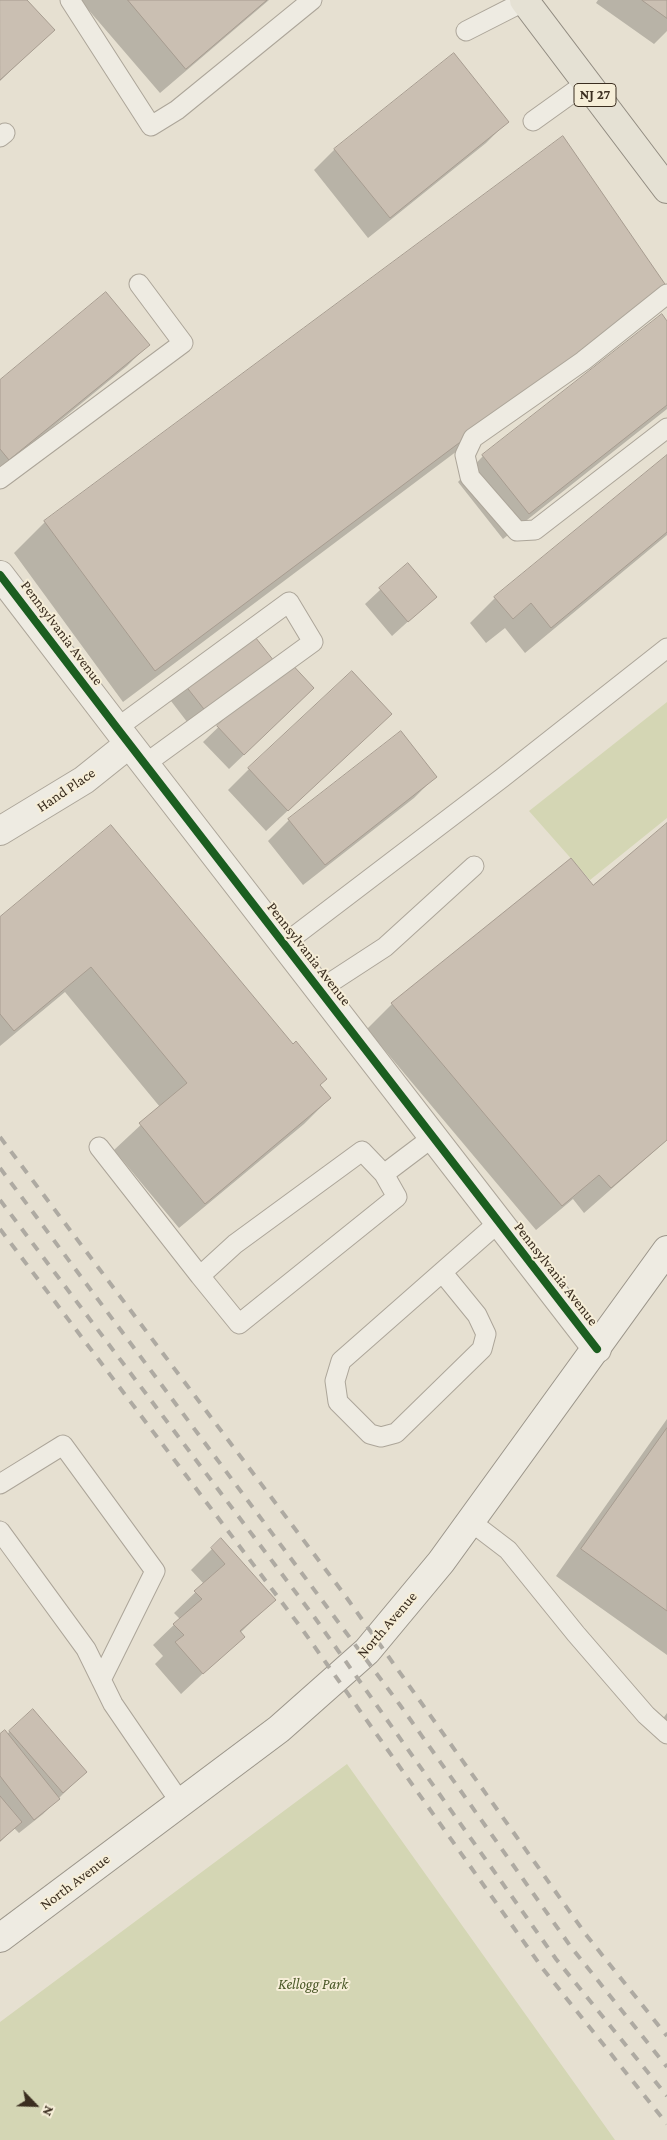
<!DOCTYPE html>
<style>
body{margin:0}
#map{position:relative;width:667px;height:2140px;overflow:hidden;background:#e6e0d1;font-family:"Crimson Pro",serif}
canvas{display:block}
.north{position:absolute;left:10px;top:2080px;width:50px;height:50px;-webkit-text-stroke:4px #f6eed8;paint-order:stroke;rotate:114deg;font-size:14px;font-weight:700;line-height:20px;text-align:center;color:#3b2e20}
.north::after{content:'';display:block;margin:auto;width:18px;height:22px;background:#3b2e20;clip-path:polygon(50% 0,100% 100%,50% 72%,0 100%)}
</style>
<div id="map">
<canvas width="667" height="2140"></canvas>
<div class="north">N</div>
</div>
<script>
const g = document.querySelector('canvas').getContext('2d');
g.lineJoin = 'round';
function paint(path, color) {
  g.fillStyle = color;
  g.fill(path, 'evenodd');
}
function trace(path, color, width, dash) {
  g.strokeStyle = color;
  g.lineWidth = width;
  g.lineCap = dash ? 'butt' : 'round';
  g.setLineDash(dash || []);
  g.stroke(path);
}
function label(font, color, halo, rows, align = 'center') {
  g.font = font + ' "Crimson Pro",serif';
  g.lineWidth = 4;
  g.setLineDash([]);
  g.textBaseline = 'middle';
  g.strokeStyle = halo;
  g.fillStyle = color;
  for (const [text, x, y, turn = 0] of rows) {
    g.save();
    g.translate(x, y);
    g.rotate((+turn || 0) * Math.PI / 180);
    g.textAlign = isNaN(turn) ? turn : align;
    if (halo) g.strokeText(text, 0, 0);
    g.fillText(text, 0, 0);
    g.restore();
  }
}
paint(new Path2D(`
 M 667,702 L 667,818 L 590,880 L 529,811 Z
 M 347,1764 L 615,2140 L 0,2140 L 0,2022 Z`), '#d4d6b4');
paint(new Path2D(`
 M 0,0 L 26,0 L 53,30 L 0,81 Z
 M 80,0 L 269,0 L 160,93 Z
 M 598,0 L 667,0 L 667,31 L 654,44 L 596,3 Z
 M 507,122 L 486,143 L 368,238 L 314,170 L 335,149 Z
 M 634,318 L 123,702 L 14,553 L 45,522 Z
 M 667,323 L 667,409 L 503,539 L 458,482 L 483,456 Z
 M 148,345 L 127,366 L 0,470 L 0,382 Z
 M 667,456 L 667,535 L 525,653 L 505,628 L 486,643 L 470,623 L 495,598 Z
 M 408,564 L 436,596 L 392,636 L 365,604 Z
 M 272,661 L 191,727 L 171,701 L 186,686 Z
 M 287,661 L 298,703 L 229,769 L 203,742 Z
 M 391,714 L 266,831 L 228,790 L 249,769 Z
 M 400,733 L 435,777 L 414,798 L 303,885 L 268,841 L 289,820 Z
 M 667,825 L 667,1140 L 584,1213 L 573,1199 L 536,1230 L 367,1029 L 392,1004 L 593,887 Z
 M 0,919 L 292,1046 L 330,1098 L 304,1124 L 179,1228 L 114,1150 L 160,1107 L 65,992 L 0,1046 Z
 M 667,1419 L 667,1655 L 556,1576 Z
 M 221,1540 L 274,1600 L 240,1633 L 243,1636 L 181,1694 L 155,1664 L 163,1656 L 153,1645 L 180,1619 L 174,1613 L 204,1584 L 191,1570 Z
 M 33,1711 L 85,1772 L 43,1814 L 19,1833 L 14,1828 L 0,1842 L 0,1736 L 7,1734 Z
 M 667,1713 L 667,1730 L 659,1724 Z`), '#0003');
const building = new Path2D(`
 M 0,0 L 27,0 L 55,30 L 0,80 Z
 M 128,0 L 267,0 L 186,69 Z
 M 642,0 L 667,0 L 667,18 Z
 M 454,53 L 509,122 L 390,218 L 334,149 Z
 M 563,136 L 667,287 L 155,671 L 44,521 Z
 M 106,292 L 150,345 L 9,460 L 0,449 L 0,380 Z
 M 662,314 L 667,321 L 667,405 L 529,514 L 482,455 Z
 M 667,455 L 667,532 L 551,628 L 531,603 L 513,619 L 494,597 Z
 M 408,563 L 437,597 L 408,622 L 379,588 Z
 M 252,633 L 274,661 L 207,713 L 185,685 Z
 M 287,659 L 314,688 L 244,755 L 217,726 Z
 M 352,671 L 392,714 L 288,811 L 248,768 Z
 M 401,731 L 437,777 L 325,865 L 288,819 Z
 M 667,823 L 667,1140 L 611,1188 L 599,1175 L 562,1206 L 391,1003 L 571,858 L 593,885 Z
 M 111,825 L 293,1044 L 296,1041 L 327,1079 L 320,1085 L 331,1098 L 205,1204 L 139,1123 L 187,1083 L 91,967 L 14,1031 L 0,1014 L 0,917 Z
 M 667,1428 L 667,1611 L 581,1549 Z
 M 221,1538 L 276,1600 L 240,1631 L 245,1637 L 203,1674 L 175,1642 L 184,1635 L 173,1624 L 202,1599 L 194,1591 L 225,1564 L 211,1548 Z
 M 33,1709 L 87,1772 L 63,1793 L 9,1731 Z
 M 5,1730 L 60,1799 L 34,1820 L 0,1776 L 0,1734 Z
 M 0,1796 L 22,1822 L 0,1841 Z`);
paint(building, '#cabfb2');
trace(building, '#a79c90', 1);
const lane = new Path2D(`
 M 70,0 L 151,126 L 177,110 L 312,0
 M 466,31 L 525,1
 M 533,121 L 586,83
 M 0,137 L 5,133
 M 667,294 L 583,361 L 473,438 L 465,455 L 470,477 L 517,531 L 535,530 L 667,428
 M 0,479 L 183,343 L 139,284
 M 117,728 L 289,602 L 313,642 L 145,764
 M 284,944 L 502,778 L 667,648
 M 319,990 L 385,947 L 474,866
 M 99,1147 L 200,1276
 M 362,1151 L 384,1174 L 397,1197 L 239,1324 L 200,1276 L 235,1244 Z
 M 384,1174 L 433,1137
 M 442,1272 L 477,1315 L 486,1334 L 482,1349 L 396,1433 L 381,1437 L 370,1434 L 338,1402 L 335,1381 L 341,1361 L 499,1222
 M 0,1484 L 63,1445 L 155,1571 L 101,1680
 M 470,1521 L 508,1550 L 576,1634 L 646,1715 L 667,1734
 M 0,1531 L 86,1649 L 113,1704 L 180,1802`);
const street = new Path2D(`
 M 0,575 L 117,728 L 597,1349
 M 0,831 L 84,780 L 129,744`);
const secondary = new Path2D(`
 M 0,1938 L 279,1729 L 367,1651 L 441,1562 L 667,1250`);
const primary = new Path2D(`
 M 524,0 L 667,189`);
trace(lane, '#aca599', 21);
trace(street, '#aca599', 30);
trace(secondary, '#9b958a', 30);
trace(primary, '#918b80', 30);
trace(lane, '#eeebe2', 19);
trace(street, '#eeebe2', 28);
trace(secondary, '#eeebe2', 28);
trace(primary, '#e5e1d4', 28);
trace(new Path2D(`
 M 0,1137 L 344,1594 L 587,1936 L 667,2036
 M 0,1168 L 400,1705 L 571,1947 L 667,2067
 M 0,1200 L 315,1618 L 556,1959 L 667,2096
 M 0,1229 L 302,1629 L 543,1969 L 667,2124`), '#aeaaa2', 4, [9, 9]);
trace(new Path2D(`
 M 0,575 L 117,728 L 597,1349`), '#1b5e20', 8);
for (const [x, y, w] of [
 [595,95,42]
]) {
  const box = new Path2D();
  box.roundRect(x - w / 2, y - 11.5, w, 23, 4);
  g.fillStyle = '#f6eed8';
  g.fill(box);
  trace(box, '#3b2e20', 1);
}
label('bold 14px', '#3b2e20', null, [
 ["NJ 27",595,95]
]);
label('15px', '#3b2e20', '#f6eed8', [
 ["Pennsylvania Avenue",62,633,53],
 ["Hand Place",66,790,-34],
 ["Pennsylvania Avenue",309,954,52],
 ["Pennsylvania Avenue",556,1274,52],
 ["North Avenue",387,1625,-49],
 ["North Avenue",75,1882,-37]
]);
label('italic 15px', '#4a5827', '#f6eed8', [
 ["Kellogg Park",313,1984]
]);
</script>
